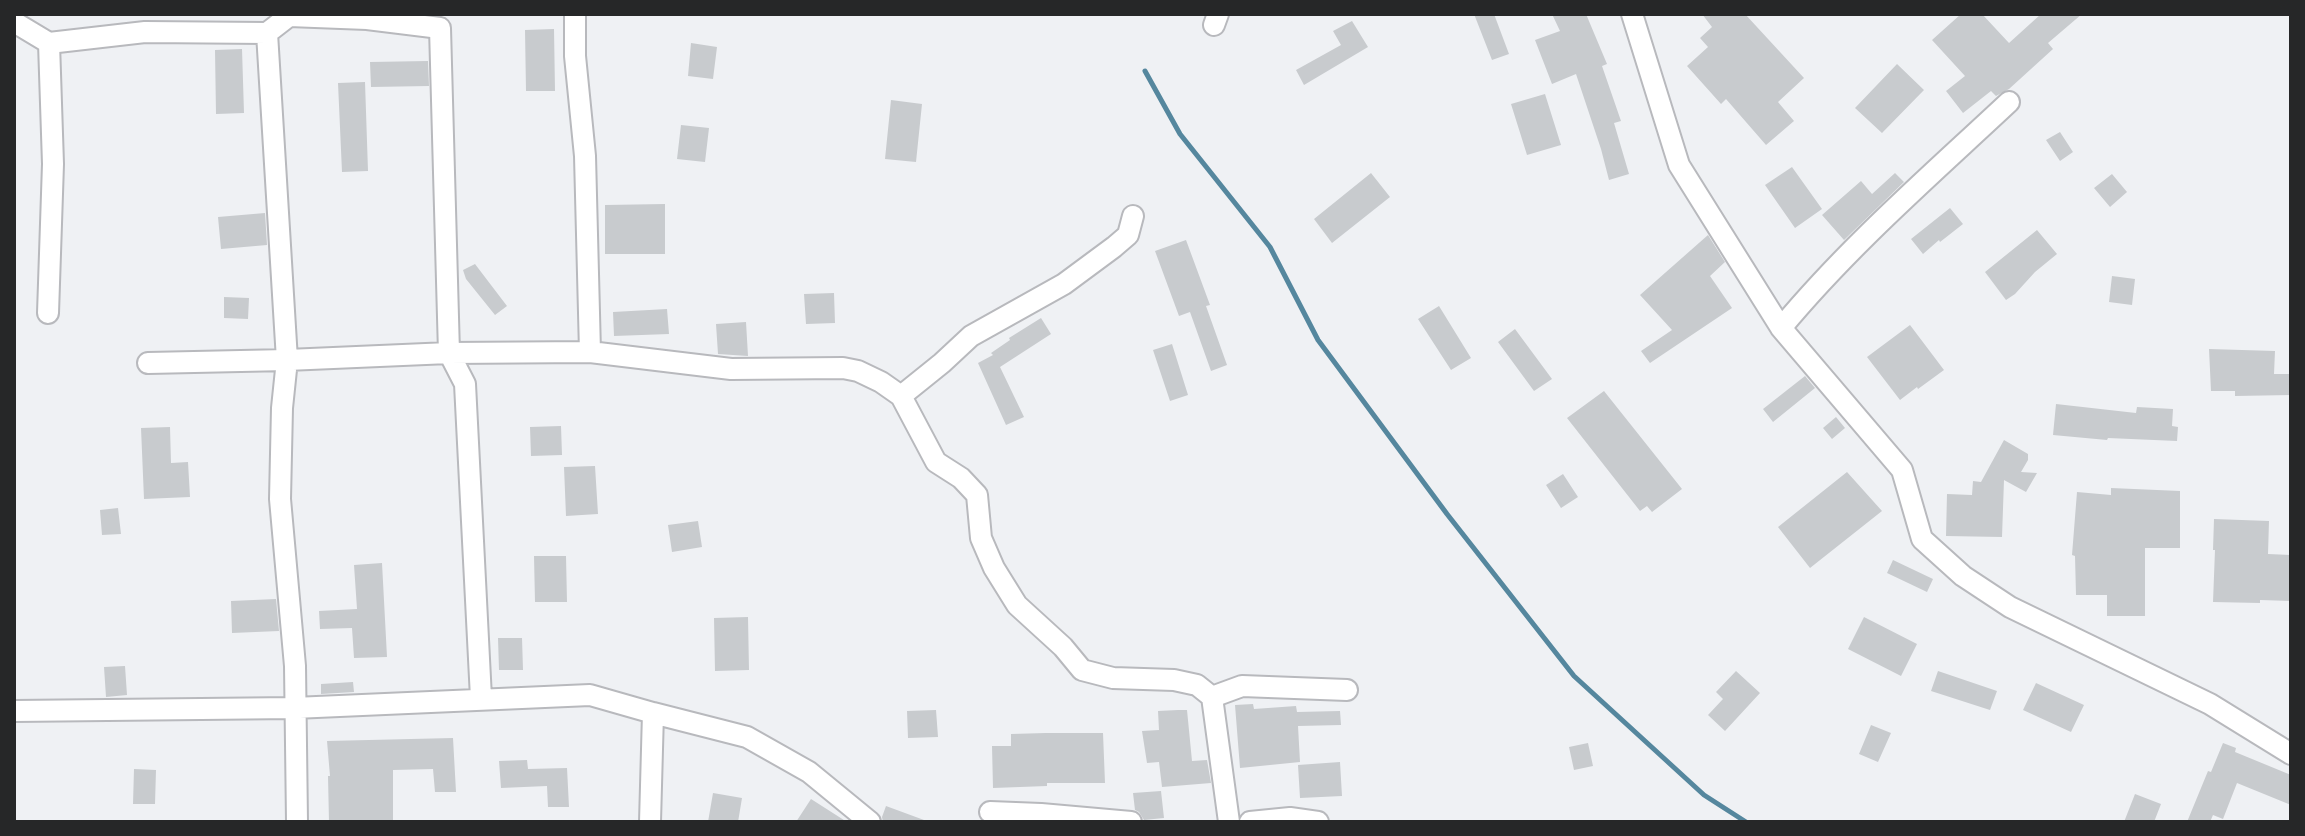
<!DOCTYPE html>
<style>
body{margin:0}
#map{position:relative;width:2305px;height:836px;overflow:hidden;background:#eff1f4;font-family:Figtree,sans-serif}
canvas{display:block}
.frame{position:absolute;inset:0;border:16px solid #262728;pointer-events:none}
</style>
<div id="map">
<canvas width="2305" height="836"></canvas>
<div class="frame"></div>
</div>
<script>
const g = document.querySelector('canvas').getContext('2d');
g.lineJoin = 'round';
function trace(path, color, width, dash) {
  g.strokeStyle = color;
  g.lineWidth = width;
  g.lineCap = dash ? 'butt' : 'round';
  g.setLineDash(dash || []);
  g.stroke(path);
}
function paint(path, color) {
  g.fillStyle = color;
  g.fill(path, 'evenodd');
}
trace(new Path2D(`
 M 1145,71 L 1180,134 L 1270,247 L 1318,340 L 1447,514 L 1574,676 L 1704,795 L 1746,822`), '#55879e', 5);
paint(new Path2D(`
 M 1474,14 L 1494,14 L 1509,54 L 1492,60 Z
 M 1552,14 L 1586,14 L 1607,64 L 1602,66 L 1621,121 L 1614,123 L 1629,174 L 1609,180 L 1601,149 L 1576,74 L 1552,84 L 1535,40 L 1560,31 Z
 M 1702,14 L 1745,14 L 1804,78 L 1778,102 L 1794,121 L 1766,145 L 1726,99 L 1721,104 L 1687,66 L 1708,47 L 1700,38 L 1712,27 Z
 M 1961,14 L 1982,14 L 2009,43 L 2041,14 L 2082,14 L 2048,43 L 2053,49 L 2009,89 L 1996,96 L 1991,91 L 1963,113 L 1946,91 L 1965,76 L 1932,40 Z
 M 1352,21 L 1368,47 L 1304,85 L 1296,70 L 1341,45 L 1333,31 Z
 M 554,29 L 555,91 L 526,91 L 525,30 Z
 M 691,43 L 717,47 L 713,79 L 688,76 Z
 M 242,49 L 244,113 L 216,114 L 215,50 Z
 M 428,61 L 429,86 L 371,87 L 370,62 Z
 M 1897,64 L 1924,90 L 1882,133 L 1855,108 Z
 M 365,82 L 368,171 L 342,172 L 338,83 Z
 M 1545,94 L 1561,145 L 1527,155 L 1511,104 Z
 M 891,100 L 922,104 L 916,162 L 885,159 Z
 M 681,125 L 709,128 L 705,162 L 677,159 Z
 M 2060,132 L 2073,152 L 2060,161 L 2046,140 Z
 M 1792,167 L 1822,209 L 1795,228 L 1765,185 Z
 M 1371,173 L 1390,197 L 1332,243 L 1314,219 Z
 M 1895,173 L 1904,182 L 1844,240 L 1822,215 L 1861,181 L 1872,194 Z
 M 2112,174 L 2127,192 L 2110,207 L 2094,188 Z
 M 665,204 L 665,254 L 605,254 L 605,205 Z
 M 1950,208 L 1963,224 L 1940,242 L 1939,240 L 1923,254 L 1911,239 Z
 M 265,213 L 267,245 L 221,249 L 218,217 Z
 M 2037,230 L 2057,254 L 2035,272 L 2015,294 L 2006,300 L 1985,272 Z
 M 1708,235 L 1725,262 L 1710,276 L 1732,308 L 1650,363 L 1641,351 L 1672,330 L 1640,295 Z
 M 1186,240 L 1210,305 L 1206,306 L 1227,365 L 1211,371 L 1190,312 L 1179,316 L 1155,251 Z
 M 475,264 L 507,306 L 495,315 L 466,279 L 463,270 Z
 M 2112,276 L 2135,279 L 2132,305 L 2109,302 Z
 M 834,293 L 835,323 L 806,324 L 804,294 Z
 M 224,297 L 249,298 L 248,319 L 224,318 Z
 M 1439,306 L 1471,358 L 1451,370 L 1418,319 Z
 M 667,309 L 669,334 L 614,336 L 613,312 Z
 M 1041,318 L 1051,334 L 1000,367 L 1024,417 L 1006,425 L 978,363 L 993,355 L 991,353 L 1010,340 L 1009,338 Z
 M 746,322 L 748,356 L 718,354 L 716,324 Z
 M 1910,325 L 1944,370 L 1918,389 L 1917,387 L 1900,400 L 1867,357 Z
 M 1515,329 L 1552,379 L 1534,391 L 1498,342 Z
 M 1172,344 L 1188,395 L 1170,401 L 1153,350 Z
 M 2209,349 L 2275,351 L 2274,374 L 2291,374 L 2291,395 L 2235,396 L 2235,391 L 2211,391 Z
 M 1805,376 L 1815,388 L 1773,422 L 1763,409 Z
 M 1604,391 L 1682,489 L 1652,512 L 1647,506 L 1640,511 L 1567,418 Z
 M 2056,404 L 2136,413 L 2137,407 L 2173,409 L 2172,426 L 2178,427 L 2177,441 L 2108,438 L 2107,440 L 2053,435 Z
 M 1836,417 L 1845,428 L 1832,439 L 1823,428 Z
 M 561,426 L 562,455 L 531,456 L 530,427 Z
 M 170,427 L 171,463 L 188,462 L 190,497 L 144,499 L 141,428 Z
 M 2004,440 L 2028,454 L 2028,460 L 2021,472 L 2037,473 L 2026,492 L 2004,480 L 2002,537 L 1946,536 L 1947,494 L 1972,495 L 1973,481 L 1981,482 Z
 M 595,466 L 598,514 L 566,516 L 564,467 Z
 M 1847,472 L 1882,511 L 1810,568 L 1778,527 Z
 M 1563,474 L 1578,497 L 1561,508 L 1546,485 Z
 M 2111,488 L 2180,491 L 2180,548 L 2145,548 L 2145,616 L 2107,616 L 2107,595 L 2076,595 L 2075,556 L 2072,555 L 2077,492 L 2111,495 Z
 M 118,508 L 121,534 L 102,535 L 100,510 Z
 M 2214,519 L 2269,521 L 2268,554 L 2291,555 L 2291,601 L 2260,600 L 2260,603 L 2213,602 L 2215,550 L 2213,550 Z
 M 698,521 L 702,547 L 672,552 L 668,525 Z
 M 534,556 L 566,556 L 567,602 L 535,602 Z
 M 1893,560 L 1933,579 L 1927,592 L 1887,573 Z
 M 382,563 L 387,657 L 354,658 L 352,628 L 320,629 L 319,611 L 357,609 L 354,565 Z
 M 276,599 L 279,631 L 232,633 L 231,601 Z
 M 748,617 L 749,670 L 715,671 L 714,618 Z
 M 1864,617 L 1917,644 L 1901,676 L 1848,649 Z
 M 498,638 L 522,638 L 523,670 L 499,670 Z
 M 125,666 L 127,695 L 106,697 L 104,667 Z
 M 1736,671 L 1760,693 L 1725,731 L 1708,715 L 1723,699 L 1716,692 Z
 M 1938,671 L 1997,691 L 1990,710 L 1931,691 Z
 M 353,682 L 354,692 L 321,694 L 321,684 Z
 M 2036,683 L 2084,705 L 2071,732 L 2023,710 Z
 M 1253,704 L 1254,709 L 1296,706 L 1297,712 L 1340,711 L 1341,725 L 1298,726 L 1300,762 L 1240,768 L 1235,705 Z
 M 936,710 L 938,737 L 908,738 L 907,711 Z
 M 1178,710 L 1187,710 L 1192,761 L 1207,760 L 1211,783 L 1162,787 L 1159,762 L 1147,763 L 1142,731 L 1159,730 L 1158,711 Z
 M 1871,725 L 1891,733 L 1878,762 L 1859,754 Z
 M 1046,733 L 1103,733 L 1105,783 L 1047,783 L 1047,786 L 993,788 L 992,746 L 1011,746 L 1011,734 Z
 M 453,738 L 456,792 L 435,792 L 433,769 L 393,770 L 393,822 L 329,822 L 328,776 L 330,776 L 327,741 Z
 M 1588,743 L 1593,766 L 1574,770 L 1569,747 Z
 M 2223,743 L 2236,748 L 2235,752 L 2291,775 L 2291,805 L 2237,783 L 2223,819 L 2213,815 L 2210,822 L 2187,822 L 2208,771 L 2211,772 Z
 M 527,760 L 528,769 L 567,768 L 569,807 L 548,807 L 547,786 L 501,788 L 499,761 Z
 M 1340,762 L 1342,796 L 1300,798 L 1298,765 Z
 M 134,769 L 156,770 L 155,804 L 133,804 Z
 M 1161,791 L 1164,818 L 1144,820 L 1139,812 L 1135,810 L 1133,793 Z
 M 713,793 L 742,798 L 738,822 L 708,822 Z
 M 2135,794 L 2161,804 L 2154,822 L 2124,822 Z
 M 811,799 L 847,822 L 796,822 Z
 M 886,806 L 924,820 L 924,822 L 883,822 L 882,817 Z`), '#c8cbce');
const minor = new Path2D(`
 M 575,14 L 575,56 L 585,156 L 590,352
 M 1632,14 L 1679,165 L 1781,328 L 1902,470 L 1922,539 L 1963,576 L 2010,607 L 2210,704 L 2291,754
 M 14,22 L 49,43 L 145,32 L 267,33 L 289,16 L 367,19 L 440,28 L 449,353 L 465,384 L 481,698
 M 1214,25 L 1218,14
 M 267,33 L 287,360 L 282,408 L 280,499 L 295,666 L 297,822
 M 48,313 L 53,164 L 49,43
 M 1781,328 C 1850,245 1931,175 2009,102
 M 148,363 L 287,360 L 449,353 L 590,352 L 731,369 L 843,368 L 858,371 L 881,382 L 901,396 L 936,462 L 961,478 L 977,495 L 981,538 L 994,568 L 1017,605 L 1063,647 L 1082,670 L 1113,678 L 1174,680 L 1197,685 L 1212,697 L 1229,822
 M 901,396 L 942,363 L 971,336 L 1064,284 L 1114,247 L 1128,235 L 1133,216
 M 1212,697 L 1242,686 L 1347,690
 M 14,711 L 294,708 L 590,695 L 653,713 L 747,737 L 809,772 L 870,822
 M 990,812 L 1041,814 L 1131,822
 M 650,822 L 653,713
 M 1250,822 L 1290,818 L 1318,822`);
trace(minor, '#b8b9bd', 24);
trace(minor, '#fff', 20);
</script>
